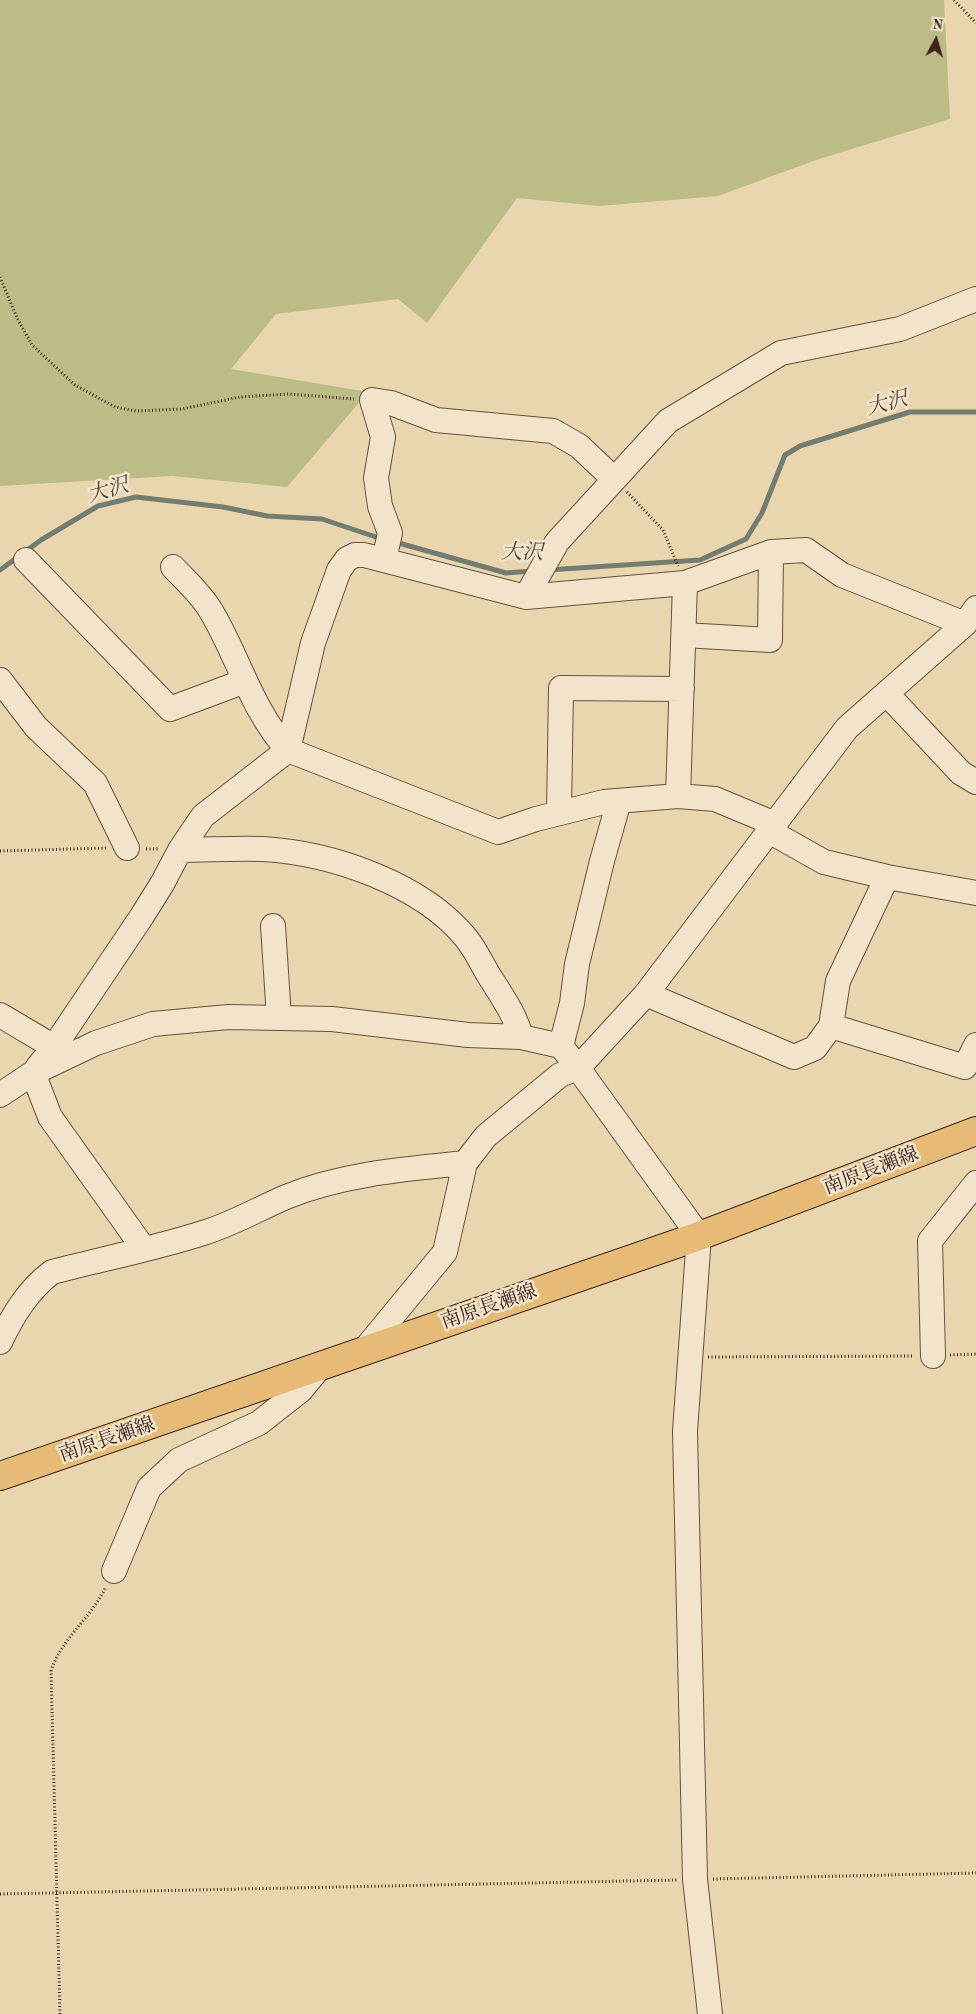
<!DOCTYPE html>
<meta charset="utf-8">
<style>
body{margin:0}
#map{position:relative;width:976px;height:2014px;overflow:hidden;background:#ead6ae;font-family:"Old Standard TT",serif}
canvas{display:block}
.north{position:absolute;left:911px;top:15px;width:50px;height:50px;-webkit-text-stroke:4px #f1e4ca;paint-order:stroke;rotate:6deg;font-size:14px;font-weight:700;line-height:20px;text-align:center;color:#39231a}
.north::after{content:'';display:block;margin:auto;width:18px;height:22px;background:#39231a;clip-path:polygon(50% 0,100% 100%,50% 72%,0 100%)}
</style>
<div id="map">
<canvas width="976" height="2014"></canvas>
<div class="north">N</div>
</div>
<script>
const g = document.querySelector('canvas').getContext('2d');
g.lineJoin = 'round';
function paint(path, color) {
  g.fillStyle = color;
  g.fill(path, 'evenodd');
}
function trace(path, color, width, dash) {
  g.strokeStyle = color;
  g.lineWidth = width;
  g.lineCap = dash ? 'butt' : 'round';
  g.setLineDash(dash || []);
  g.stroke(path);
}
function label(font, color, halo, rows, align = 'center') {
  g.font = font + ' "Old Standard TT","Noto Serif JP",serif';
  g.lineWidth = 5;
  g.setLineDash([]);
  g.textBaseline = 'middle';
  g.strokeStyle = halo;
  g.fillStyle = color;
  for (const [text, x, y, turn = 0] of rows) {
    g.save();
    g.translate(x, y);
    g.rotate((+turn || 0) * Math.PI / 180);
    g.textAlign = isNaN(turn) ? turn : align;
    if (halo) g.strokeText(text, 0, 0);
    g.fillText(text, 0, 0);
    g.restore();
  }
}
paint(new Path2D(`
 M 0,0 L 944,0 L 950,119 L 816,160 L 718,196 L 599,206 L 517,198 L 427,323 L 398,299 L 276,314 L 231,369 L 368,392 L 287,487 L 172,476 L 0,486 Z`), '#bcbc86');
trace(new Path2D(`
 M 395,542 L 506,573 L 532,571
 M 0,570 L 41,540 L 98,506 L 136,497 L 223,507 L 267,516 L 322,519 L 382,539
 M 548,570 L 700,560 L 746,539 L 762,513 L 785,455 L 800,446 L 910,412 L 976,412`), '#727d70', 5);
const minor = new Path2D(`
 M 26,560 L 170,709 L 245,681
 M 384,560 L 390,533 L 380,506 L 376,478 L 383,437 L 372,400 L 391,403 L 436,420 L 553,431 L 579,446 L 614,479
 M 173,567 C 186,581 202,595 211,611 C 238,656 252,711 288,750 L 498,832 L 536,819 L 604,802 L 678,796 L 715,799 L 775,824
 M 526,597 L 557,542 L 668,421 L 781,353 L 900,329 L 976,299
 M 684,635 L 770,640 L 771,552
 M 0,680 L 36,727 L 95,783 L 127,848
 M 887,694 L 961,773 L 976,782
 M 678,796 L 685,583
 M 559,813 L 561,688 L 682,689
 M 769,831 L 824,862 L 887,877 L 976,893
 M 180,850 C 207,850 235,848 263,849 C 332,853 422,884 466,938 C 475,949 481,962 488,974 C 501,995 515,1014 521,1037
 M 273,926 L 279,1018
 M 646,994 L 794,1057 L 815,1048 L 831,1026 L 838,981 L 887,877
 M 0,1015 L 54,1047
 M 831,1026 L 965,1067 L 976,1045
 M 561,1046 L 572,1003 L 577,964 L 602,861 L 619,801
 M 37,1068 L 54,1047 L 142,916 L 162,884 L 180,850 L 203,816 L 288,750 L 313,643 L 339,570 L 347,559 L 355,555 L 364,555 L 526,597 L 685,583 L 771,552 L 806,550 L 842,575 L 965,624
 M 33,1073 L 50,1117 L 144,1249
 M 0,1095 L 33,1073 L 96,1043 L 153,1024 L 228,1017 L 332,1019 L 468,1035 L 521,1037 L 561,1046 L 578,1068 L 699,1236 L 685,1431 L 695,1879 L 710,2014
 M 0,1342 C 13,1315 28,1290 52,1272 C 102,1259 153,1249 203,1233 C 233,1224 258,1209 286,1197 C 342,1174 405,1169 465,1163
 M 366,1348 L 445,1252 L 465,1163 L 486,1136 L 560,1075 L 578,1068 L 646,994 L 847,728 L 965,624 L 976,608
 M 933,1356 L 930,1241 L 976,1183
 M 114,1571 L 149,1488 L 179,1460 L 259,1423 L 301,1390 L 319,1368`);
const major = new Path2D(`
 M 0,1476 L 699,1236 L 976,1131`);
trace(minor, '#65503f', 26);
trace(major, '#39231a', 30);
trace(new Path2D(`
 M 954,0 L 976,23
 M 0,277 L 17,318 L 32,345 L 75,385 L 115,407 L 136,411 L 182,409 L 240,397 L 289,394 L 354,399
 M 627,492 L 663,530 L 678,566
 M 146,849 L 159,849
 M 0,851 L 107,848
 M 950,1355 L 976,1354
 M 708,1357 L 914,1356
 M 713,1879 L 976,1873
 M 0,1894 L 677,1880
 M 60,2014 L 51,1671 C 61,1639 91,1618 106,1587`), '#39231a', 3, [1, 2.5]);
trace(minor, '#f1e4ca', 24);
trace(major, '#e5bb77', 28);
label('20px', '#39231a', '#f1e4ca', [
 ["南原長瀬線",871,1171,-21],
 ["南原長瀬線",489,1307,-19],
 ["南原長瀬線",107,1440,-19]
]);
label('italic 21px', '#51483e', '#f1e4ca', [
 ["大沢",887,404,-14],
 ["大沢",108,491,-16],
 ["大沢",522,553,1]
]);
</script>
